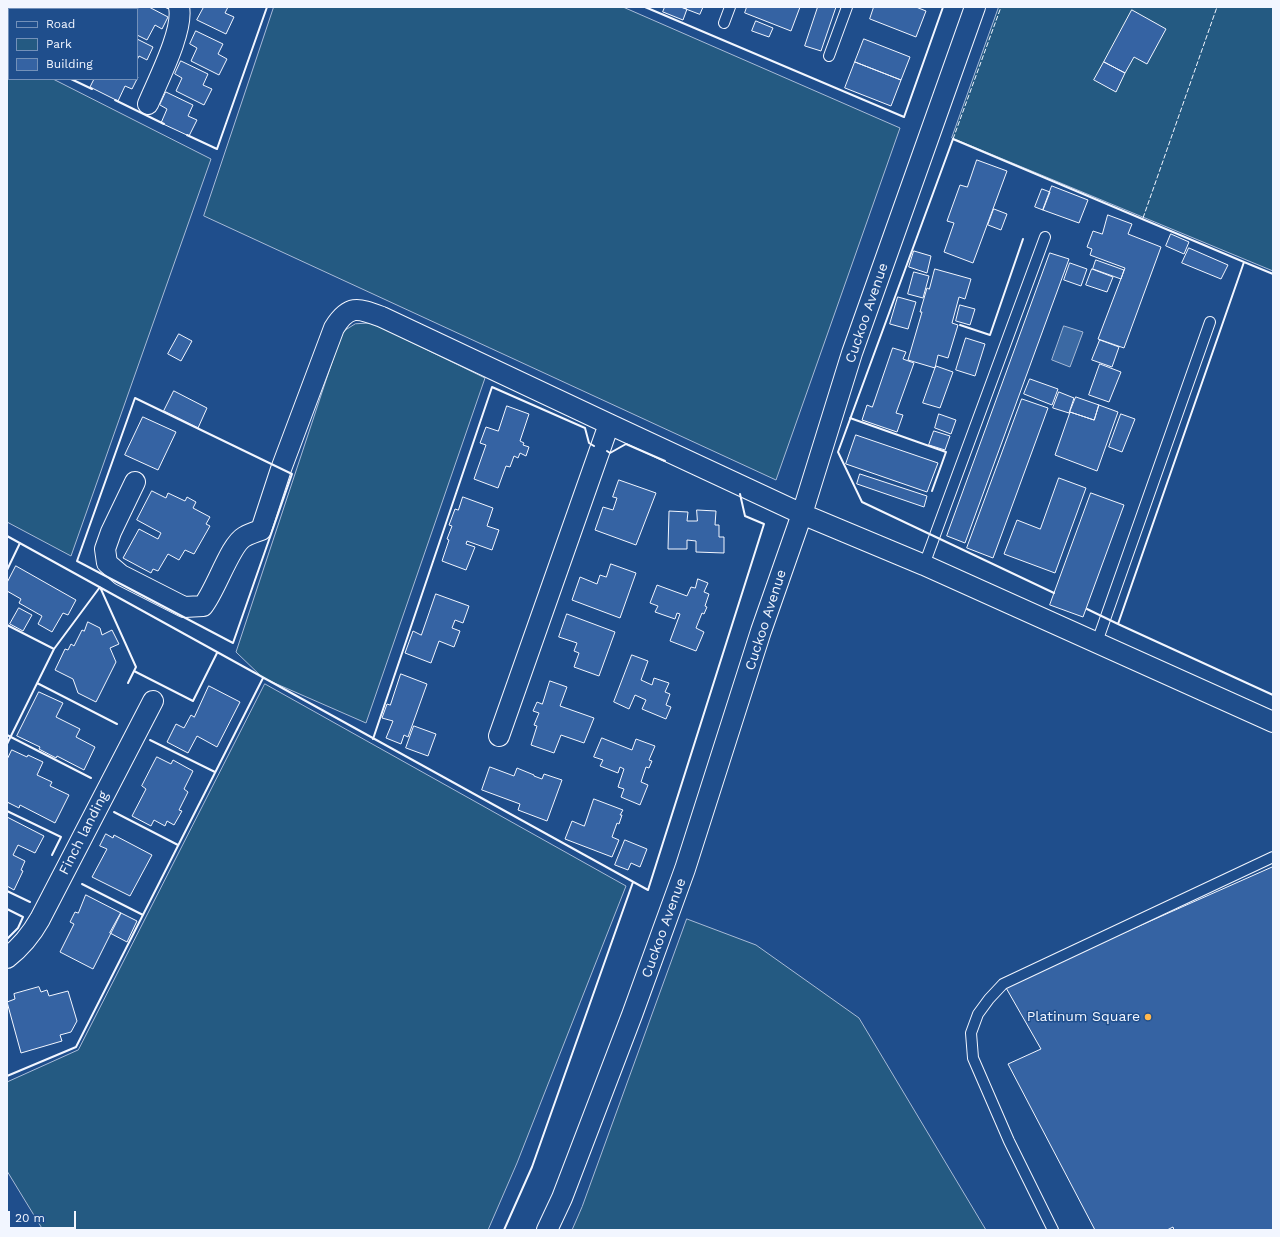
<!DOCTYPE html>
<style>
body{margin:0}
#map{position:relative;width:1280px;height:1237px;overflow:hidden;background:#1f4e8c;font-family:"Work Sans",sans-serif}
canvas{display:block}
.frame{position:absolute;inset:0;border:8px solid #f2f6ff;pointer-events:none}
.legend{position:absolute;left:8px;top:8px;width:130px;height:72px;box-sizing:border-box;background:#1f4e8c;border:1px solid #7391ba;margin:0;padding:5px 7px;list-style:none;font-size:12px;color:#f2f6ff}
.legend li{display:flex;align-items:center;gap:8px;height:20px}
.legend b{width:20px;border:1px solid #7391ba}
.scale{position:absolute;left:8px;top:1211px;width:68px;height:18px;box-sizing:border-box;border:2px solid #f2f6ff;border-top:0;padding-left:5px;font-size:12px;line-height:14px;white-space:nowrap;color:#f2f6ff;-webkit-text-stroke:3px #1f4e8c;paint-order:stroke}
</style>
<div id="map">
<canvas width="1280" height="1237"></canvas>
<div class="frame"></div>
<ul class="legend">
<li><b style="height:5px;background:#1f4e8c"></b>Road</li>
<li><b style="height:11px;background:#245a82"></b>Park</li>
<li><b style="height:11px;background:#3563a3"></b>Building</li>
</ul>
<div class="scale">20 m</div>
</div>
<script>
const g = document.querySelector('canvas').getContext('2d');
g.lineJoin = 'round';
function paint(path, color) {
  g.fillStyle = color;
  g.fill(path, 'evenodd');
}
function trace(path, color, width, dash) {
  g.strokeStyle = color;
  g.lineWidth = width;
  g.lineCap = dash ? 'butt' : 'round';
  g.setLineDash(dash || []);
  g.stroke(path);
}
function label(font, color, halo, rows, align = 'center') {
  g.font = font + ' "Work Sans",sans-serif';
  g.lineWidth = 3;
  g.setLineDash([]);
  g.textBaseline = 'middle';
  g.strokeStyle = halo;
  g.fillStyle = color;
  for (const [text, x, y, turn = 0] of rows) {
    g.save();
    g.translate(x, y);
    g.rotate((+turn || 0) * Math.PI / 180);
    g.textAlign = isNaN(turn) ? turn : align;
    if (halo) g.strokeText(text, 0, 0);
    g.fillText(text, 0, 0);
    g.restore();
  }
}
const green = new Path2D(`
 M 7,7 L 39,7 L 38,9 L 9,9 L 9,49 L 7,48 Z
 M 274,7 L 623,7 L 900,128 L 776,480 L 204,216 Z
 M 999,7 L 1273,7 L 1273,271 L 952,138 Z
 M 7,56 L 9,57 L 9,79 L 53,79 L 211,159 L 71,556 L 7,522 Z
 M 372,323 L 485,378 L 366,723 L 263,678 L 236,652 L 342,332 L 355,324 Z
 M 265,684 L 626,886 L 517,1163 L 488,1230 L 43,1230 L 7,1171 L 7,1082 L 78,1050 Z
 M 687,919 L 756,945 L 859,1018 L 986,1230 L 572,1230 L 582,1207 Z`);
paint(green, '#245a82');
trace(green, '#a8bbd7', 1);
const water = new Path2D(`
 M 1064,326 L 1083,332 L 1070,367 L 1052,360 Z`);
paint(water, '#3b69a3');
trace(water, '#a8bbd7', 1);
const building = new Path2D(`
 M 78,7 L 107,7 L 106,9 L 82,9 Z
 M 139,7 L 149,7 L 168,17 L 162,29 L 155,25 L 147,40 L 137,35 L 137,10 Z
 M 204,7 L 228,7 L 225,13 L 234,17 L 226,34 L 197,20 Z
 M 665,7 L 681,7 L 687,9 L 683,20 L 663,12 Z
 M 681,7 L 703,7 L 700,14 Z
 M 747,7 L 800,7 L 791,31 L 745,13 Z
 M 818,7 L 836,7 L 821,51 L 805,46 Z
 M 874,7 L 916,7 L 926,11 L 916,37 L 870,19 Z
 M 1132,10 L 1166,29 L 1147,64 L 1134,57 L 1125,73 L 1104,62 Z
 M 756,21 L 773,28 L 769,37 L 752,31 Z
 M 196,31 L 223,44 L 218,54 L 227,59 L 219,75 L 191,61 L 197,48 L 190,44 Z
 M 137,39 L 153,47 L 147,60 L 139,56 L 137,60 Z
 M 864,39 L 910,57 L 901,80 L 855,62 Z
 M 181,61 L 208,74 L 203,85 L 212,89 L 204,105 L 176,91 L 182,78 L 175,74 Z
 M 855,62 L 901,80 L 891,106 L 845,88 Z
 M 1104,62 L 1125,73 L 1116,92 L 1094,80 Z
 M 137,77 L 138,77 L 132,89 L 125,86 L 118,101 L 90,87 L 94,79 L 137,79 Z
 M 166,92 L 193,105 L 188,116 L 197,120 L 189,136 L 161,123 L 167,109 L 160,105 Z
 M 977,160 L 1007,171 L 973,263 L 944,252 L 954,223 L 947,221 L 960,185 L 967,187 Z
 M 1052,186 L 1088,200 L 1079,223 L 1043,210 Z
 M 1042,189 L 1050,192 L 1043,210 L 1035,207 Z
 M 994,209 L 1007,214 L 1001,230 L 988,225 Z
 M 1108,215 L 1132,224 L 1128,234 L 1161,247 L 1124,348 L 1098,339 L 1125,268 L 1090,255 L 1092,249 L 1087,247 L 1093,231 L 1102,234 Z
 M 1171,234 L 1189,242 L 1184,254 L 1166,246 Z
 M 1189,248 L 1228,265 L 1221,279 L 1182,263 Z
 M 914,251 L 931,256 L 927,273 L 909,267 Z
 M 1050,253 L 1069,259 L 965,543 L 947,536 Z
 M 1096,260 L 1124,270 L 1121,279 L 1093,269 Z
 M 1070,263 L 1087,269 L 1081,286 L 1064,280 Z
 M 935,269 L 971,279 L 965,299 L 959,297 L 952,323 L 958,325 L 948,358 L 938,355 L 935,368 L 908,360 L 922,312 L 920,312 L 927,288 L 929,289 Z
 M 1092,269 L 1113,277 L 1107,292 L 1086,285 Z
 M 914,272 L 929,276 L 923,298 L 908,294 Z
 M 898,297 L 916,302 L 908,329 L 890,324 Z
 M 960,305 L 975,309 L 970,325 L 956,321 Z
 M 179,334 L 192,341 L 181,361 L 168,354 Z
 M 966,338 L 985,344 L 975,376 L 956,370 Z
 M 1100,340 L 1119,347 L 1112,367 L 1092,360 Z
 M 893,348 L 906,352 L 903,359 L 914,363 L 896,413 L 903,415 L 897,432 L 862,420 L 867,405 L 872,407 Z
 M 1100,364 L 1121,372 L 1109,402 L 1089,395 Z
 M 936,366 L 953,372 L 940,408 L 923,403 Z
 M 1030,379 L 1058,389 L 1052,405 L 1024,394 Z
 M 174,391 L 207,408 L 198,428 L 164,411 Z
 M 1059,392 L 1074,398 L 1069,413 L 1053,408 Z
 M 1076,397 L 1099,405 L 1094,420 L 1070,412 Z
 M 1022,399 L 1048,408 L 993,558 L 967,548 Z
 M 1099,405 L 1118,412 L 1097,471 L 1055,455 L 1070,412 L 1094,420 Z
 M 507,406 L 529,414 L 520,441 L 524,443 L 523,445 L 529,447 L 526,456 L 520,453 L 518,458 L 514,456 L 510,467 L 506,466 L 498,488 L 474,479 L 486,445 L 480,443 L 486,427 L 498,431 Z
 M 939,414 L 956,420 L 951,434 L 935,428 Z
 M 1121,414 L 1135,419 L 1122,452 L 1109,447 Z
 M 143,417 L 176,432 L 158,470 L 125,455 Z
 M 934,431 L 950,436 L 945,450 L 929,445 Z
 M 856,435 L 938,463 L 927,492 L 846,464 Z
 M 860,474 L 927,496 L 924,507 L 857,484 Z
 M 1059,478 L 1086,488 L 1055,573 L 1004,554 L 1017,520 L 1040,529 Z
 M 619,480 L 656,493 L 636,545 L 595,530 L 603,507 L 613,510 L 617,498 L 613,497 Z
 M 152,491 L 166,498 L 168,493 L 185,501 L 187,497 L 196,502 L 193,508 L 210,517 L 206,524 L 210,526 L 194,554 L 185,550 L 179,560 L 168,554 L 158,571 L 153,569 L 151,573 L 123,558 L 139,529 L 158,539 L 161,533 L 137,520 Z
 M 1091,493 L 1124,505 L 1083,617 L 1050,605 Z
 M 463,497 L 493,508 L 487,526 L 499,530 L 492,550 L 467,541 L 466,544 L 475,547 L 466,570 L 442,561 L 449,540 L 447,539 L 452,526 L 449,525 L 455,509 L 458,510 Z
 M 697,510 L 716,511 L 715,525 L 719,525 L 719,537 L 724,537 L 724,553 L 696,552 L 696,541 L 687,540 L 687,549 L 668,549 L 669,511 L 688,512 L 687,521 L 697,521 Z
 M 611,564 L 636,573 L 620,618 L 572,600 L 580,577 L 597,584 L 600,575 L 606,577 Z
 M 16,566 L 76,600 L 68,615 L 63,613 L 52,632 L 38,624 L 42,616 L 19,603 L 21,599 L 7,591 L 7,583 Z
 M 698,579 L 708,583 L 704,592 L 709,594 L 705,606 L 707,607 L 704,614 L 702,613 L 696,628 L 704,632 L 696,651 L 670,641 L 680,614 L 677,613 L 675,619 L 655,612 L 658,606 L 650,603 L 657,585 L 687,596 L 691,587 L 695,588 Z
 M 436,594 L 469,606 L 463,623 L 455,620 L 452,628 L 460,631 L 454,647 L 439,641 L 431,663 L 405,653 L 413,631 L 421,635 Z
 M 19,608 L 32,615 L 23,631 L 10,624 Z
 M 567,614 L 615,632 L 599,676 L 574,667 L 579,653 L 574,651 L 577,643 L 559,637 Z
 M 88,622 L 100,628 L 102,635 L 112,630 L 119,644 L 110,648 L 116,662 L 96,702 L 78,693 L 73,679 L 55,670 L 65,649 L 68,650 L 71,644 L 74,646 L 82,630 L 84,631 Z
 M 632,655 L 648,661 L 641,680 L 652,685 L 654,678 L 669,683 L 665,692 L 670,694 L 666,705 L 671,707 L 666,719 L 642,709 L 646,700 L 635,695 L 629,709 L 614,702 Z
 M 401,674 L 427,684 L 408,737 L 404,735 L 401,744 L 386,738 L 393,721 L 382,718 L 387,704 L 390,705 Z
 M 550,681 L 567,687 L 560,706 L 594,718 L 584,743 L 561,735 L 554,753 L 531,745 L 537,726 L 534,725 L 539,713 L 533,711 L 537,702 L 542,704 Z
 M 209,686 L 240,702 L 217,747 L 197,736 L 188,753 L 167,742 L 176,724 L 184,728 L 191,715 L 194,717 Z
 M 39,692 L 63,703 L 56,717 L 80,729 L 76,737 L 95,747 L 84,770 L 57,756 L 56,758 L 39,749 L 40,747 L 17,736 Z
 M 414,726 L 436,734 L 428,756 L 406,748 Z
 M 602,738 L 632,750 L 636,739 L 655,746 L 649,760 L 652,761 L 649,768 L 646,767 L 641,782 L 648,785 L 640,805 L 621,797 L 624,789 L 618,787 L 624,769 L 620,767 L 618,773 L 600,766 L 603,760 L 594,757 Z
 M 12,750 L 27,757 L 28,755 L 43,762 L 37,775 L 52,782 L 50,786 L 69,795 L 55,823 L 20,805 L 19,808 L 7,802 L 7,760 Z
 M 157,757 L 171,764 L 173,760 L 193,771 L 184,789 L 188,792 L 179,810 L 182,811 L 174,825 L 167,821 L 165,826 L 154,820 L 151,826 L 132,816 L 146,789 L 142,786 Z
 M 490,767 L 514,776 L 517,768 L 534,775 L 534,776 L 542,779 L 544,774 L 562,780 L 547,821 L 518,810 L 520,804 L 482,790 Z
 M 594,799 L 623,810 L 620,815 L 622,815 L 619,824 L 617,823 L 612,837 L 619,840 L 612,857 L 565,839 L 572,821 L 584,826 Z
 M 7,817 L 44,836 L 35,853 L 18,845 L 13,855 L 25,861 L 21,870 L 23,871 L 14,890 L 7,886 Z
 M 106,834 L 113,838 L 114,835 L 152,855 L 130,896 L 92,877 L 107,849 L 100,846 Z
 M 625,840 L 647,849 L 640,867 L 631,863 L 628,870 L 615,865 Z
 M 1273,867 L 1273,1230 L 1174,1230 L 1173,1227 L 1167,1230 L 1095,1230 L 1008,1064 L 1041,1049 L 1005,986 Z
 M 86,895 L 121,913 L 93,969 L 60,952 L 74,924 L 70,922 L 75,912 L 78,913 Z
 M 121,913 L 137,921 L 127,942 L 110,933 Z
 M 39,987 L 41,992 L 47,990 L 49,996 L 68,991 L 77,1021 L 71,1032 L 60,1035 L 62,1041 L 21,1053 L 7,1002 L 15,999 L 14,994 Z`);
paint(building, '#3563a3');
trace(building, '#f2f6ff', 1);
const service = new Path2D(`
 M 724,23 L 730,7
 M 829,56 L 847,7
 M 924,565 L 1045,237
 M 1097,642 L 1210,322
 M 1053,1230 L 1009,1141 L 973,1058 L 971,1033 L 978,1014 L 989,999 L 1003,984 L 1273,857`);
const minor = new Path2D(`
 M 47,9 L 48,7
 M 148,104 C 158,80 184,30 179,7
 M 135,482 L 111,532 L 105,549 L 107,563 L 121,575 L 184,607 L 203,606 C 216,590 230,545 244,537 C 249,534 255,532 261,530 L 281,469 L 334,328 C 349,304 358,308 382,317 L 609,424 L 802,514 L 924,565 L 1273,722
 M 499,736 L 609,424
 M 7,958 C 21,947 31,935 40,919 L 153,701
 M 547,1230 L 562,1198 L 632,1015 L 685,869 L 761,631 L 802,514 L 852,353 L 975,7`);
trace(service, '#f2f6ff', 12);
trace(minor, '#f2f6ff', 22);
trace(service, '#1f4e8c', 10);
trace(minor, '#1f4e8c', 20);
trace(new Path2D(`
 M 953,139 L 1001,7
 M 1143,218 L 1217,7`), '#f2f6ff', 1, [5, 2]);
trace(new Path2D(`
 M 166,7 L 168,8
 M 645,7 L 904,117 L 943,7
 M 118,9 L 119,7
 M 71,79 L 92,89
 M 115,100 L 164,124
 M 187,135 L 217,149 L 267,7
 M 1244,262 L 1273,274
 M 960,325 L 990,335 L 1023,239
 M 135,398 L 292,474 L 233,643 L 77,561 Z
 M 850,418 L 946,452 L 932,491
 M 607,451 L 610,453 L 626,444 L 665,461
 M 7,536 L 648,890 L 764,524 L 745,516 L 740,494
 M 7,570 L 20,543
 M 1054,593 L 862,502 L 838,452 L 953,139 L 1244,262 L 1118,624 L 1087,609
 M 1118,624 L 1273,695
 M 7,625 L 54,649
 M 134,671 L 193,701 L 217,653
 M 37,683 L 117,724
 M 7,735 L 91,778
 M 373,739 L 492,387 L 585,428 L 589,443 L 594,446
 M 150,740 L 215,772
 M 7,744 L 54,649 L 100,587 L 136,667 L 128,683
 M 7,811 L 61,837 L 52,855
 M 114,812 L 178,845
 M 82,884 L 143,915
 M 7,891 L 30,902
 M 7,909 L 23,917 L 18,928 L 7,939
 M 7,1076 L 76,1047 L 263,678
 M 504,1230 L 532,1167 L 633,882`), '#f2f6ff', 2);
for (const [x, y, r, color] of [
 [1148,1017,4,"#ffb74d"]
]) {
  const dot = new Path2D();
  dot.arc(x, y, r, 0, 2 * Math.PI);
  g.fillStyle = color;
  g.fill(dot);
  trace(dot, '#1f4e8c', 1.5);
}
label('14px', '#f2f6ff', '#1f4e8c', [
 ["Cuckoo Avenue",867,313,-71],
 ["Cuckoo Avenue",766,620,-72],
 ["Finch landing",84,833,-63],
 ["Cuckoo Avenue",664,928,-70]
]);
label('14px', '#f2f6ff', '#1f4e8c', [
 ["Platinum Square",1140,1017]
], 'right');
</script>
